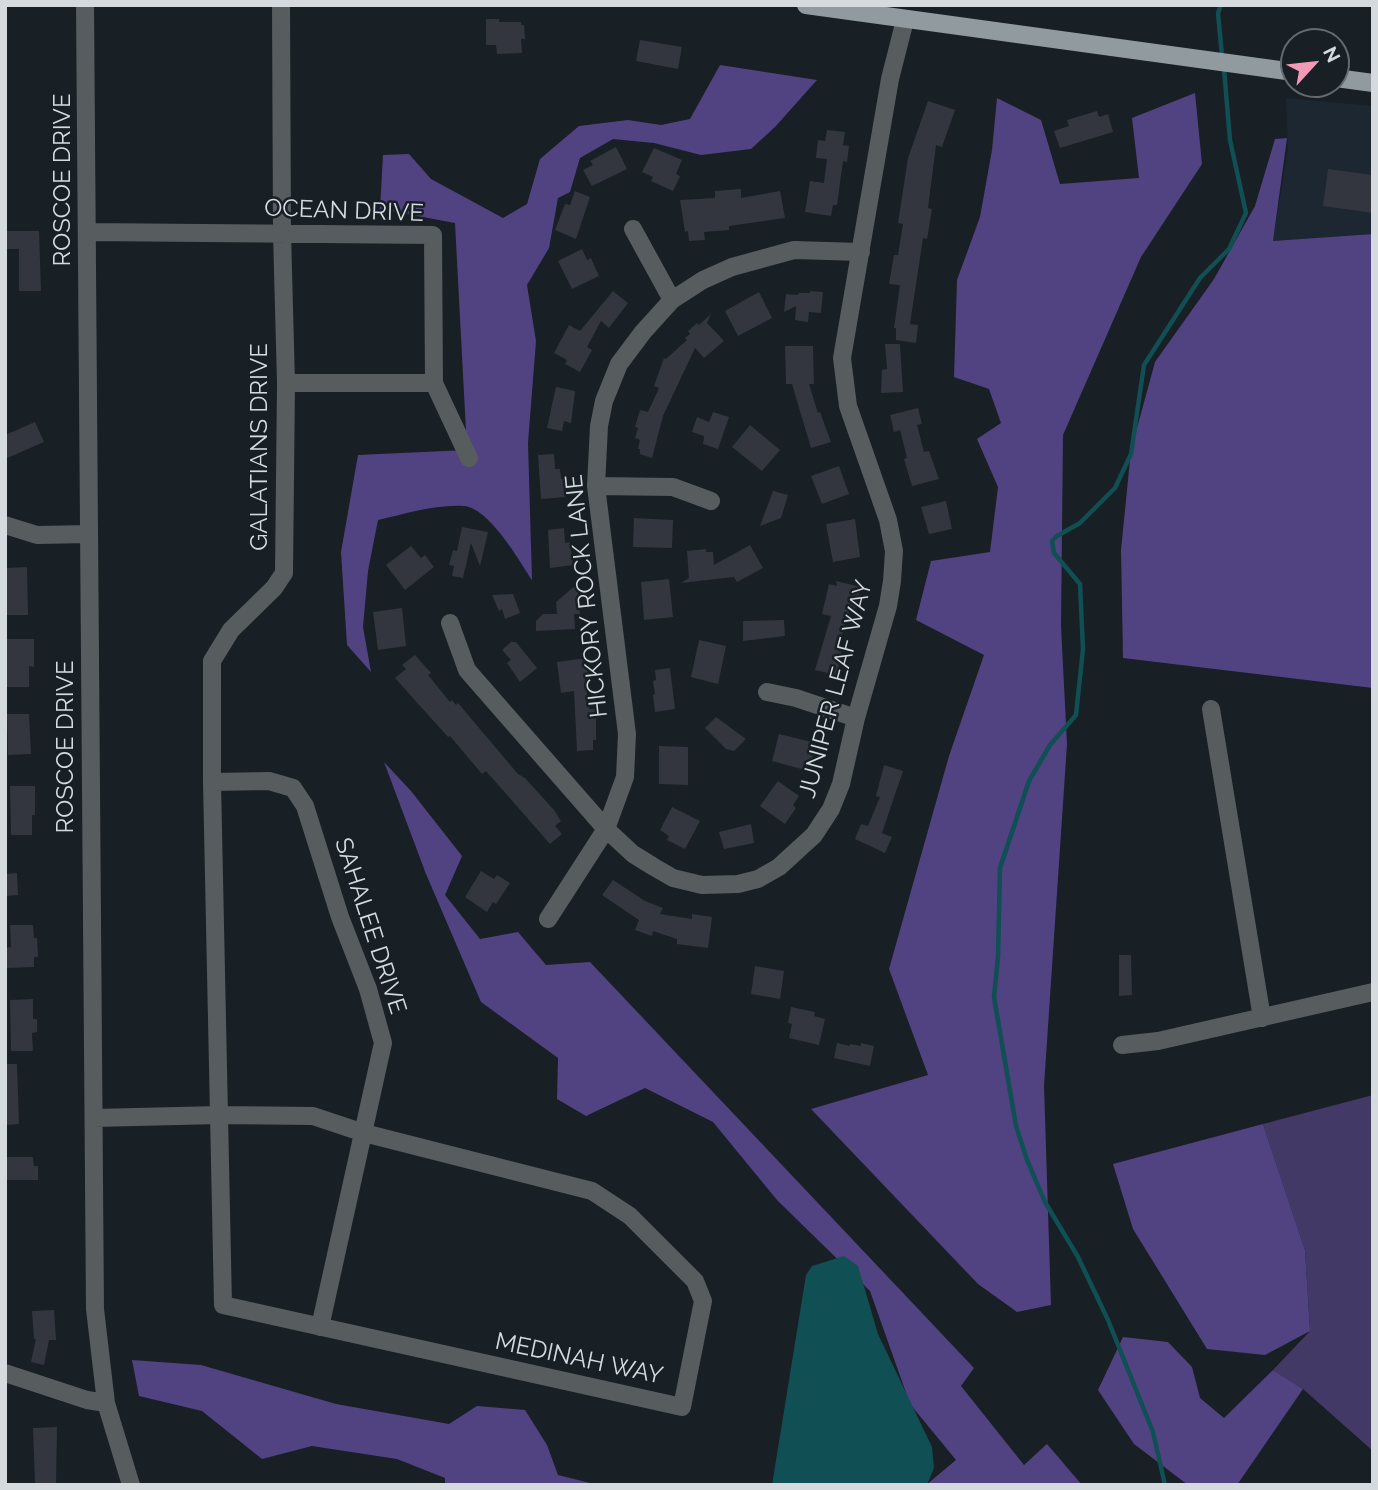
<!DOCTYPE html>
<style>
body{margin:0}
#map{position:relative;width:1378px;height:1490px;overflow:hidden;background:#181f25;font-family:Raleway,sans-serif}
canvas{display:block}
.frame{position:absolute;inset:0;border:7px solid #d5dade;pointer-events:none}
.north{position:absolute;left:1280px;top:28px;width:70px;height:70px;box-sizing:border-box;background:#181f25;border:2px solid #646a6f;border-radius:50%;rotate:63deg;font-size:19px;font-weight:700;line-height:28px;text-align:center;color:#d5dade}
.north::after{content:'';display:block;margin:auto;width:24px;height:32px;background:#f09ab6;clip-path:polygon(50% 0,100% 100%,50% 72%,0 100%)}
</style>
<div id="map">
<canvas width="1378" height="1490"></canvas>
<div class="frame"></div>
<div class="north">N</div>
</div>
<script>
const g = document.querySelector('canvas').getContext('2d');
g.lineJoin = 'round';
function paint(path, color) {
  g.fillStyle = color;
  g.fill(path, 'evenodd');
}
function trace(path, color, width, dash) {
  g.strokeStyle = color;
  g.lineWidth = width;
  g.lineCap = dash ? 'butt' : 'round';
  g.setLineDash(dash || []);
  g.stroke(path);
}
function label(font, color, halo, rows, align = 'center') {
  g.font = font + ' Raleway,sans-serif';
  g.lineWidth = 5;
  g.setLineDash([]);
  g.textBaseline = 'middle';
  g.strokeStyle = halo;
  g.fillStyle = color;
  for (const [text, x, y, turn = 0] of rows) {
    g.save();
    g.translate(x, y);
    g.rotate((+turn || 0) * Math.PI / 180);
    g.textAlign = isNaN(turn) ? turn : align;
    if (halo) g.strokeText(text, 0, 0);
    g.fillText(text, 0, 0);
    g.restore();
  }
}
paint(new Path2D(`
 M 1286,98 L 1373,106 L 1373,234 L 1273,241 L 1288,149 Z`), '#1c2732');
paint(new Path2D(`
 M 1373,1095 L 1373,1451 L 1303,1389 L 1273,1370 L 1310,1331 L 1305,1250 L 1263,1124 Z`), '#423967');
paint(new Path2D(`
 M 720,65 L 817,80 L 775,127 L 751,149 L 701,155 L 654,143 L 613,139 L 580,158 L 570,192 L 558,198 L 549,248 L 527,285 L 536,341 L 528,443 L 532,580 C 519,560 489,508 464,506 C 436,504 405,514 378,520 L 368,571 L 363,627 L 371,672 L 347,645 L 341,552 L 358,455 L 467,450 L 455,223 L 380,209 L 383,155 L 409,154 L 431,179 L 503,218 L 527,204 L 540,159 L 579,126 L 628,120 L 661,125 L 690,119 Z
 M 1195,93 L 1202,164 L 1141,257 L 1063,435 L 1061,626 L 1067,744 L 1044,1086 L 1051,1305 L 1017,1312 L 978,1284 L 811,1109 L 928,1075 L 889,969 L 949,756 L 984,655 L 916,620 L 931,561 L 990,552 L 998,487 L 977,439 L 1001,423 L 989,389 L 954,377 L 957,280 L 980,217 L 992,150 L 997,98 L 1041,120 L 1060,184 L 1139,178 L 1132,118 Z
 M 1287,138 L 1273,241 L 1373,234 L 1373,688 L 1123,658 L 1121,550 L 1131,450 L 1155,362 L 1214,279 L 1255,206 L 1275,139 Z
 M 384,762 L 411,791 L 462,856 L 445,895 L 480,939 L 518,932 L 546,965 L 590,962 L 974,1368 L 961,1386 L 1024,1465 L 1047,1444 L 1082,1485 L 926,1485 L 956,1460 L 910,1404 L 870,1291 L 777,1200 L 713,1122 L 645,1088 L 586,1116 L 557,1099 L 558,1058 L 481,1002 L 426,874 Z
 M 1263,1124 L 1305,1250 L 1310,1331 L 1265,1355 L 1207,1349 L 1133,1229 L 1113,1164 Z
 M 1123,1337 L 1168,1342 L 1192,1367 L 1200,1398 L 1224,1418 L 1273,1370 L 1303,1389 L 1237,1485 L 1188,1485 L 1134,1444 L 1098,1390 Z
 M 132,1360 L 201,1365 L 336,1404 L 449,1424 L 477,1406 L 525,1410 L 547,1445 L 558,1475 L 598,1485 L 445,1485 L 445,1478 L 397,1459 L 312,1446 L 262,1459 L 202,1411 L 139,1396 Z`), '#514381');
paint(new Path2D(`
 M 844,1256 L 858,1266 L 878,1334 L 932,1447 L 934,1468 L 927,1485 L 772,1485 L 806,1275 L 812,1266 Z`), '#104f53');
trace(new Path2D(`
 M 1221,5 L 1218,13 L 1222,56
 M 1165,1485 L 1153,1432 L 1108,1320 L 1078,1257 L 1045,1202 L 1027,1160 L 1016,1126 L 994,997 L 998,957 L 1000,868 L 1029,781 L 1050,745 L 1076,715 L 1083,649 L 1080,584 L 1054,553 L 1052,541 L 1057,536 L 1080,523 L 1115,488 L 1131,454 L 1144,365 L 1200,278 L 1229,249 L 1246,213 L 1230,140 L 1224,69`), '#104f53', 4.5);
paint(new Path2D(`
 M 486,19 L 499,19 L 499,22 L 521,22 L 521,25 L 524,25 L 525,39 L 521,39 L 522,53 L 497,54 L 496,45 L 486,45 Z
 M 640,40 L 682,47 L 678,69 L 636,61 Z
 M 928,101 L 955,110 L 942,147 L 936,145 L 928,208 L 932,209 L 927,239 L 923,238 L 910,324 L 918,325 L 916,343 L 896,340 L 896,328 L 894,328 L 900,285 L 889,284 L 894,255 L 898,255 L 903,224 L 898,223 L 908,158 Z
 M 1097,111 L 1099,117 L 1108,114 L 1113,132 L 1060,148 L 1054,131 L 1069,126 L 1067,120 Z
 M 827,130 L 845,132 L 843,145 L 849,146 L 847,162 L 843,161 L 837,205 L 833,205 L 831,216 L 805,212 L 810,181 L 824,183 L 827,159 L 816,158 L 818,140 L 825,141 Z
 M 616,147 L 627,169 L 592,186 L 583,170 L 593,165 L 590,161 Z
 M 654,148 L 682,160 L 676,174 L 680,176 L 673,191 L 651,181 L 653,177 L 642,172 Z
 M 1328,169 L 1373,175 L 1373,213 L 1323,206 Z
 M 741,189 L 741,198 L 780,191 L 785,218 L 729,226 L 729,230 L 704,232 L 705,240 L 689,241 L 688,231 L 685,232 L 680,200 L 715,198 L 715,191 Z
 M 575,191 L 590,197 L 576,239 L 555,230 L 565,204 L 570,205 Z
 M 7,231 L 39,231 L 41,291 L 19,291 L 19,249 L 7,249 Z
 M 582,249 L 587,260 L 591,258 L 599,276 L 572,289 L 558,261 Z
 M 613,291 L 628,303 L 609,328 L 601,321 L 587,347 L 592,350 L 580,372 L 565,364 L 567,360 L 554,353 L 569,325 L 580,331 Z
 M 810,291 L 823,292 L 821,313 L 809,312 L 808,322 L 795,320 L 796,306 L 784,312 L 786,294 L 798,295 L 799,293 L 810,293 Z
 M 759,292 L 772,318 L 738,336 L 725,311 Z
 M 711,314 L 707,323 L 724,341 L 704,358 L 695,348 L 663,416 L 652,458 L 640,454 L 640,449 L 638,449 L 640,440 L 635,438 L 638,428 L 635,427 L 640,410 L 648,412 L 659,388 L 654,386 L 664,358 L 666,359 L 687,340 L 685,338 L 690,334 L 688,331 L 697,323 L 699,325 Z
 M 885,344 L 900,344 L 903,392 L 881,393 L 882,370 L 887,369 Z
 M 785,346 L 813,346 L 814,384 L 809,384 L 818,413 L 820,412 L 831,442 L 811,448 L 792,384 L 786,384 Z
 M 556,387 L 575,391 L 571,423 L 564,421 L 562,431 L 547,428 Z
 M 918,408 L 922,424 L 917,425 L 924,452 L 929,451 L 939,479 L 912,486 L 904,459 L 907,458 L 900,430 L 894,432 L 890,415 Z
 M 713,412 L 729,417 L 718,449 L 703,444 L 704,436 L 692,432 L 697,417 L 709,422 Z
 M 35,422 L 44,442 L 5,459 L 5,435 Z
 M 750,425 L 780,450 L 762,471 L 732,447 Z
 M 554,454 L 555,469 L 560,469 L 561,479 L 563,479 L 565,497 L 541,499 L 538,455 Z
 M 839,466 L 849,494 L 822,504 L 811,476 Z
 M 773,491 L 788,495 L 781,518 L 760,526 Z
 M 946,501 L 952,529 L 929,534 L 921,507 Z
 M 634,518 L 673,520 L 672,548 L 633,547 Z
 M 855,519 L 860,557 L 833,562 L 826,524 Z
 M 462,527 L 488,532 L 480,566 L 471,543 L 463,578 L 452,576 L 454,566 L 449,565 L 453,550 L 457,551 Z
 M 564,528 L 565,543 L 570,542 L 573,565 L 550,568 L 548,530 Z
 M 750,545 L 763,568 L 737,582 L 734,577 L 681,583 L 689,578 L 687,551 L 706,549 L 706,552 L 713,552 L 714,565 Z
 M 411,546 L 421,558 L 425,555 L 434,567 L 405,590 L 386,565 Z
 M 27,567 L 28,615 L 6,615 L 5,568 Z
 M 669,579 L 673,617 L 644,620 L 641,582 Z
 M 836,581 L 861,587 L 855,611 L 850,610 L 846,620 L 838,651 L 842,652 L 836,675 L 815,670 L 831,616 L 822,614 L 829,584 L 837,586 Z
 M 577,584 L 580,614 L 574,614 L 575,629 L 536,631 L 536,621 L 543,614 L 557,614 L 556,602 Z
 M 513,594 L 520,613 L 505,619 L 502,609 L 499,611 L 492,595 Z
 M 402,608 L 406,646 L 378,650 L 373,612 Z
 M 784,620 L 785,636 L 743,641 L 743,621 Z
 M 6,639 L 34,639 L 34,667 L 29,666 L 29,687 L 7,687 Z
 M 699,640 L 726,646 L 718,684 L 691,677 Z
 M 511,642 L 516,642 L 537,668 L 520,682 L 507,663 L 511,660 L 502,650 Z
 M 415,655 L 431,673 L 428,675 L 450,702 L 452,700 L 456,705 L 458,703 L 518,774 L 525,778 L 554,810 L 561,821 L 555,826 L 562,834 L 550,844 L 486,771 L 482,774 L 450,736 L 448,737 L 395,678 L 406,669 L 402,665 Z
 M 587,658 L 589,678 L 585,678 L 589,709 L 596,709 L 596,740 L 593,740 L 593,750 L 577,751 L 574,691 L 561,693 L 557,662 Z
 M 670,668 L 675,709 L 655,712 L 653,695 L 655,694 L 653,681 L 656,680 L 655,670 Z
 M 7,714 L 29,714 L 31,754 L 8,755 Z
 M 716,717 L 746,739 L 734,751 L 726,749 L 705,728 Z
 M 779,734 L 816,743 L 809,771 L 772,761 Z
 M 659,746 L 688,747 L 688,785 L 659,784 Z
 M 884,765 L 903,771 L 882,833 L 892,837 L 885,853 L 855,839 L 861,824 L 868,826 L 880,797 L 876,796 Z
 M 778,781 L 799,796 L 793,805 L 796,808 L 785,824 L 760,806 Z
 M 10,786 L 35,786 L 35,815 L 32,815 L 32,835 L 11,835 Z
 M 672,807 L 700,821 L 685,849 L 667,840 L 669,836 L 660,830 Z
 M 751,824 L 754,843 L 724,849 L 719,832 Z
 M 481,871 L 494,879 L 497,875 L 510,883 L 496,904 L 493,902 L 487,912 L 465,897 Z
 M 17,873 L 18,895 L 5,896 L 5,874 Z
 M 613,880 L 645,901 L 663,908 L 660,914 L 692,919 L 692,914 L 712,917 L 708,948 L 677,944 L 677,939 L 653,931 L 652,936 L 635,930 L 639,920 L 602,895 Z
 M 10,925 L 33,925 L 34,938 L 37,938 L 38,957 L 34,957 L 34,967 L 5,968 L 5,948 L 11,947 Z
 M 1119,955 L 1131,955 L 1132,995 L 1119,996 Z
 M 755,966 L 784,971 L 780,999 L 751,994 Z
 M 33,999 L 33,1019 L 37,1019 L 37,1032 L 32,1033 L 33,1051 L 11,1051 L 10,1000 Z
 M 791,1007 L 815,1012 L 814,1016 L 825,1019 L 819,1045 L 789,1038 L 792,1024 L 788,1023 Z
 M 837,1043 L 850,1046 L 850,1044 L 861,1046 L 861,1043 L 874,1046 L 870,1066 L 834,1058 Z
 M 5,1064 L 17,1064 L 19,1124 L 5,1125 Z
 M 5,1157 L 33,1157 L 34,1166 L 38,1166 L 38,1180 L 5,1180 Z
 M 54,1310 L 56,1340 L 49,1340 L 44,1365 L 31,1362 L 36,1339 L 34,1339 L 32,1311 Z
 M 57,1427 L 56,1485 L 35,1485 L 33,1428 Z`), '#33363e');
trace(new Path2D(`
 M 85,5 L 95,1309 L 106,1403 L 131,1485
 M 633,229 L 672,300
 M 88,232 L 433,235 L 434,383 L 286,383
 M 434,383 L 469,458
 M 596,486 L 673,487 L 711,501
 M 5,525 L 37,535 L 89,534
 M 450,623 L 467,670 L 606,829 L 633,854 L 654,867 L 673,878 L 702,885 L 738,884 L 758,879 L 779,867 L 814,835 L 831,809 L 841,784 L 856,718 L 888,606 L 892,581 L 894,551 L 888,520 L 848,406 L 842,358 L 890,79 L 905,20
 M 767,692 L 796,698 L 856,718
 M 1211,709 L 1262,1018
 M 212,782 L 269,781 L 293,788 L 305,806 L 340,917 L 368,989 L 383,1043 L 320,1327
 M 548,919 L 606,829 L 625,777 L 627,734 L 596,486 L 599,426 L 604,401 L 619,364 L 643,332 L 672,300 L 703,280 L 732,267 L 794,250 L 861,252
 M 1122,1045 L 1158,1041 L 1373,992
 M 94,1118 L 220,1115 L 313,1116 L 364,1133 L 592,1191 L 630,1216 L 695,1281 L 703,1301 L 682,1407 L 223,1305 L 212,782 L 212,661 L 231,630 L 274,588 L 284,573 L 286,383 L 282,233 L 281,5
 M 5,1373 L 87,1400 L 106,1403`), '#575c5e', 18);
trace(new Path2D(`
 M 806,5 L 1294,72
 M 1336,78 L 1373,83`), '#919b9f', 18);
label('24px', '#d5dade', '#181f25', [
 ["ROSCOE DRIVE",63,180,-90],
 ["OCEAN DRIVE",344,211,2],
 ["GALATIANS DRIVE",260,447,-90],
 ["HICKORY ROCK LANE",587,596,-96],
 ["JUNIPER LEAF WAY",836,689,-75],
 ["ROSCOE DRIVE",66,747,-90],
 ["SAHALEE DRIVE",370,926,72],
 ["MEDINAH WAY",579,1359,12]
]);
</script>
